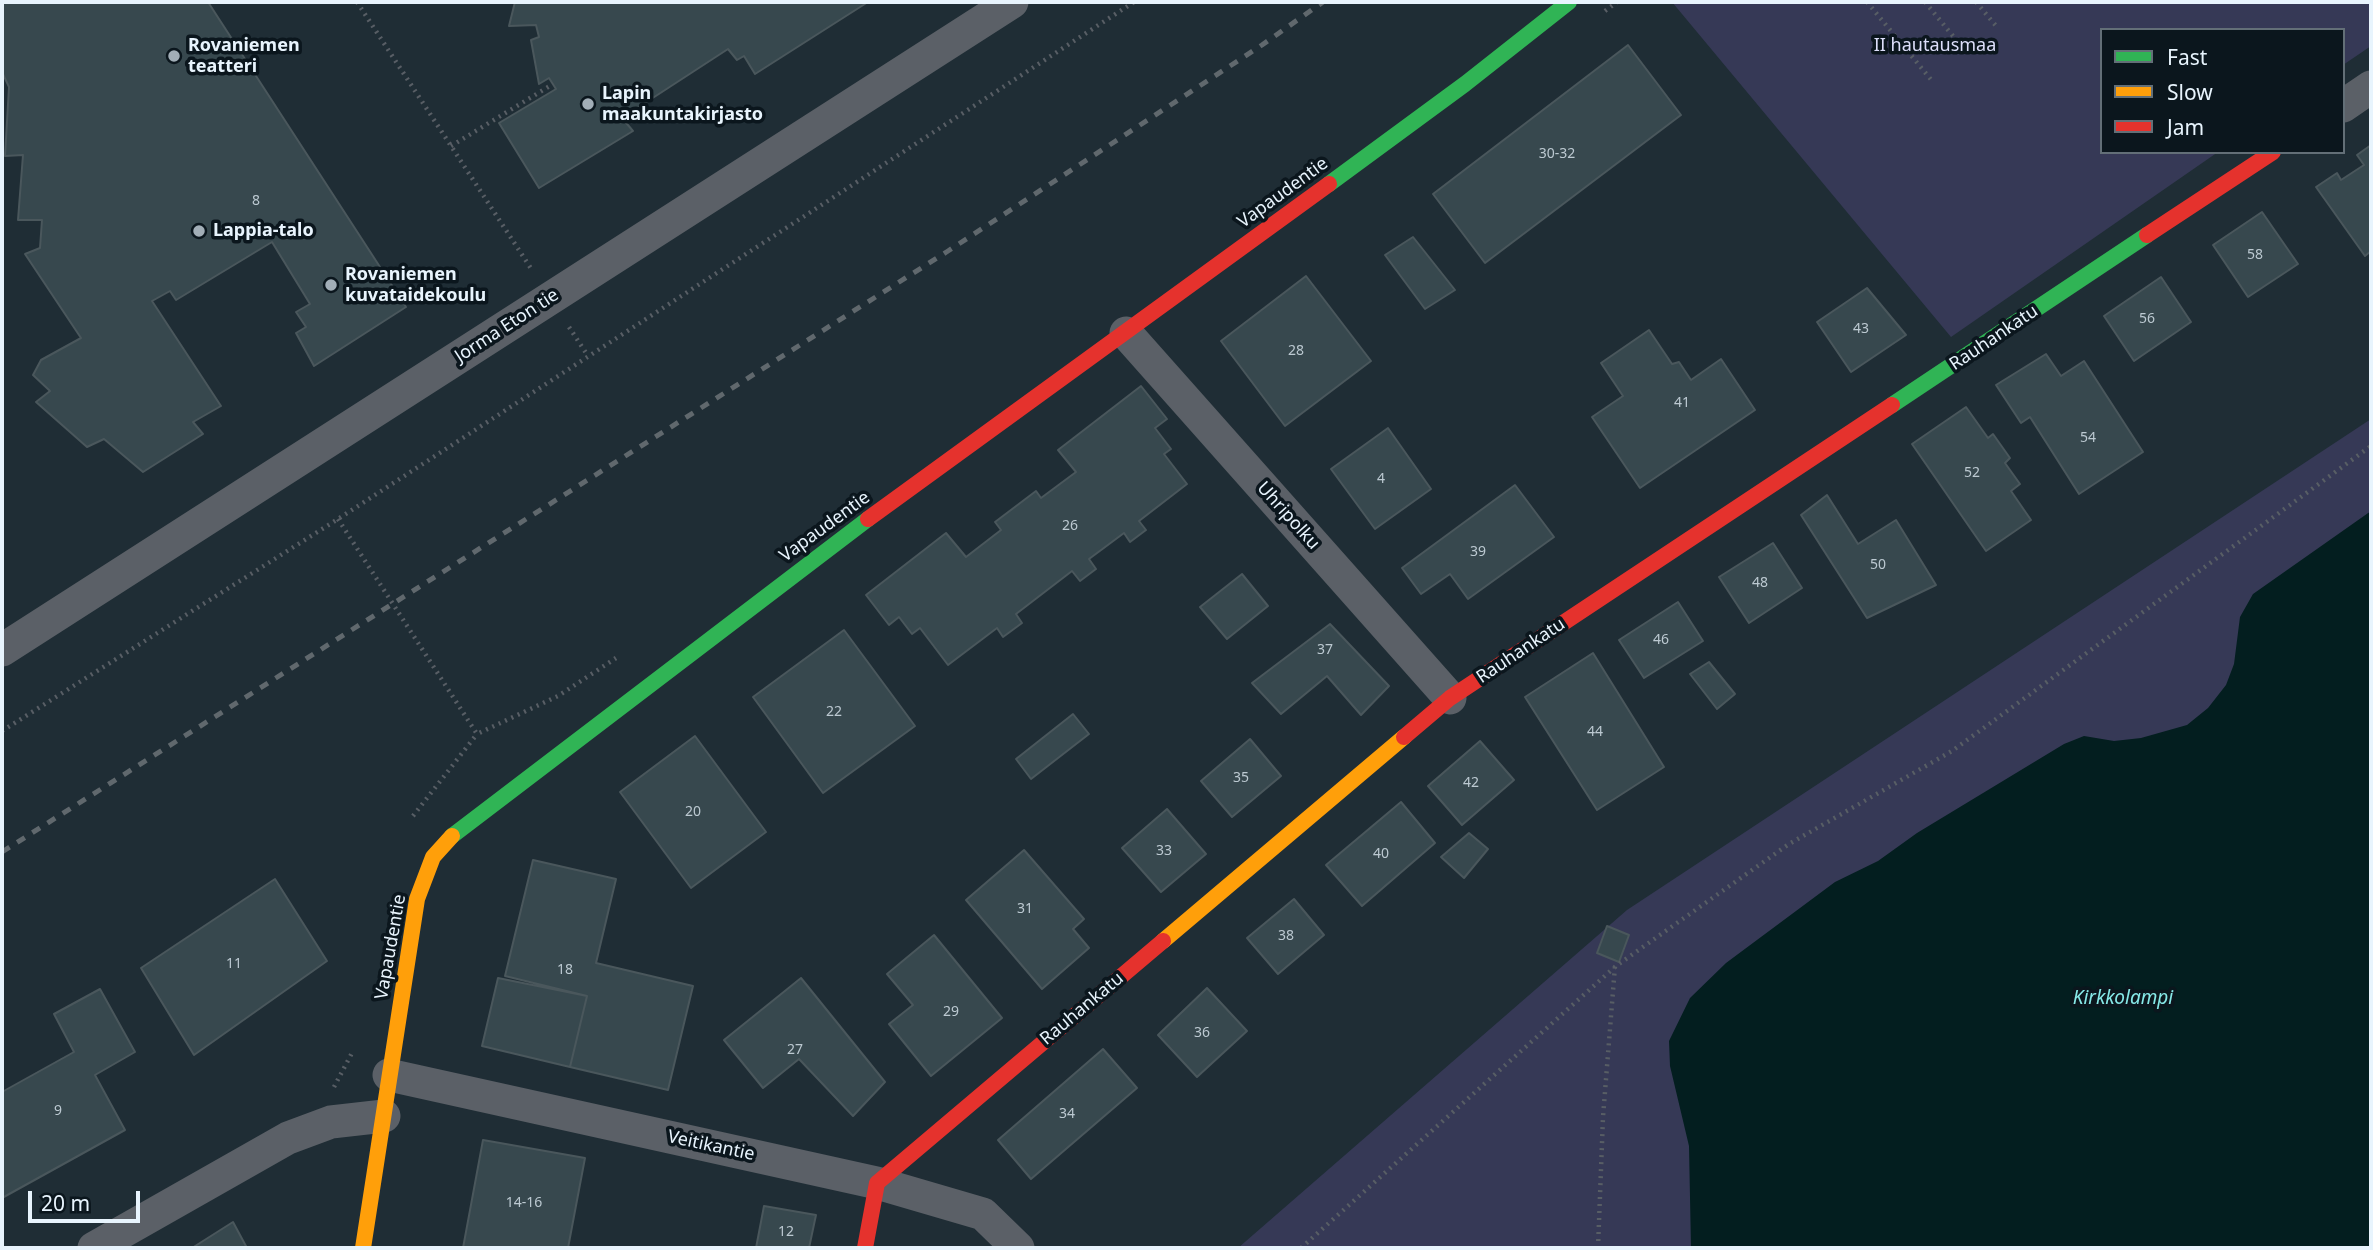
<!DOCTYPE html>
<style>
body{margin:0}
#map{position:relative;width:2373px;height:1250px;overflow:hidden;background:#1f2d35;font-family:"Noto Sans",sans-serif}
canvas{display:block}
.frame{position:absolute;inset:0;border:4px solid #e8f4fd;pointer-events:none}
.legend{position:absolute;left:2100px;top:28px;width:245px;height:126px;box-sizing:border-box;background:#0b161d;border:2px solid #636f77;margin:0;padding:9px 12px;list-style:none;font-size:21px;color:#e8f4fd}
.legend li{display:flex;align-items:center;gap:14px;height:35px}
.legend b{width:35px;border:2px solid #636f77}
.scale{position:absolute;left:28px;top:1191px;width:112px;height:32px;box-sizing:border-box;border:4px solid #e8f4fd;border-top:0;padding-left:9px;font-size:21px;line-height:24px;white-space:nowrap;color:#e8f4fd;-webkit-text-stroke:5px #0b161d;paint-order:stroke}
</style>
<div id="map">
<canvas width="2373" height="1250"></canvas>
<div class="frame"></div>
<ul class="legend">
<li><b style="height:9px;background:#30b455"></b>Fast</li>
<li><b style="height:9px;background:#ff9f0a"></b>Slow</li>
<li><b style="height:9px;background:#e5322d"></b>Jam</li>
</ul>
<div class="scale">20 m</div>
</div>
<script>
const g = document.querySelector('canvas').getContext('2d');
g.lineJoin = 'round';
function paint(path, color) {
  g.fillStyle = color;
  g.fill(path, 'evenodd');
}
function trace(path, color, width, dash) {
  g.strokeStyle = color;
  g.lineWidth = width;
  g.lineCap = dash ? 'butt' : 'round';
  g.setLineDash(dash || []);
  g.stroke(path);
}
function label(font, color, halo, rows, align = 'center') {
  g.font = font + ' "Noto Sans",sans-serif';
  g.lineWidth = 7;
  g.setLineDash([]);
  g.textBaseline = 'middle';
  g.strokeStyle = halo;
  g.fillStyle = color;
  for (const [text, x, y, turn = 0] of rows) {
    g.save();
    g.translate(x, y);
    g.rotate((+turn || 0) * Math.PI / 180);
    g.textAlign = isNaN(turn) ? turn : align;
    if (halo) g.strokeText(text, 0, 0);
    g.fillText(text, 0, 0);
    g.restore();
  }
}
paint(new Path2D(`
 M 1672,2 L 2371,2 L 2371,46 L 2343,65 L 2343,30 L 2102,30 L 2102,152 L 2218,152 L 1951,337 Z
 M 2371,419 L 2371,1248 L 1238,1248 L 1627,910 Z`), '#363956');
paint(new Path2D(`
 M 2371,511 L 2371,1248 L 1691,1248 L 1689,1146 L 1670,1066 L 1669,1041 L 1690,998 L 1726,963 L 1835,882 L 1878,861 L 1917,833 L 2064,744 L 2084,736 L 2114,741 L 2141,738 L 2187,725 L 2208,708 L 2226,685 L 2234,664 L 2240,617 L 2253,594 Z`), '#031e1f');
const building = new Path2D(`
 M 2,2 L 208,2 L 406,307 L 314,366 L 296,333 L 306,327 L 296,312 L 310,304 L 272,242 L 176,300 L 170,291 L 152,301 L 221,406 L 193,422 L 203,434 L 143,472 L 104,439 L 87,447 L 36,402 L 50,391 L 33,375 L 41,360 L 81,338 L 25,254 L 40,248 L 42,220 L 18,220 L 23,155 L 5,156 L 9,87 L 2,72 Z
 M 515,2 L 868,2 L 755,74 L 744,56 L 737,60 L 728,49 L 622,118 L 633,131 L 539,188 L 499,123 L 556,89 L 549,78 L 539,84 L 531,40 L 539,37 L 536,25 L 509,26 Z
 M 1628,45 L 1681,115 L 1485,263 L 1433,194 Z
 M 2371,145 L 2371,251 L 2365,256 L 2316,187 L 2337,173 L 2341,180 L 2364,165 L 2357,155 Z
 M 2262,212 L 2298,264 L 2248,297 L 2213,245 Z
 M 1413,237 L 1455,290 L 1425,309 L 1385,255 Z
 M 1306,276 L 1371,361 L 1285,426 L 1221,341 Z
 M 2161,277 L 2191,322 L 2134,361 L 2104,316 Z
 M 1867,288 L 1906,335 L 1851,372 L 1817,322 Z
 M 1649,330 L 1672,364 L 1679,362 L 1691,380 L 1721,359 L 1755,410 L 1640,488 L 1592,417 L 1623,396 L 1601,363 Z
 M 2046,354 L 2061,376 L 2084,361 L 2143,452 L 2079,494 L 2030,417 L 2021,423 L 1996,385 Z
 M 1141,386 L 1167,419 L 1155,428 L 1171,449 L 1164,454 L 1187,484 L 1139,521 L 1146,530 L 1130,542 L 1124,533 L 1089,559 L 1096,569 L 1080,581 L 1072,571 L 1016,614 L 1022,623 L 1003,637 L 997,628 L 948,665 L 920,628 L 912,634 L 899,617 L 889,625 L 866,595 L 946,533 L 966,557 L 1001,530 L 995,522 L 1036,491 L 1041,498 L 1076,472 L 1058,450 Z
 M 1966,407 L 1988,438 L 1993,434 L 2010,458 L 2005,463 L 2020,484 L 2011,491 L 2031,520 L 1986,551 L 1912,444 Z
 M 1388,428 L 1431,489 L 1375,529 L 1331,469 Z
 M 1515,485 L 1554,537 L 1468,599 L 1450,574 L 1421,594 L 1402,568 Z
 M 1827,495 L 1858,544 L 1896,520 L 1936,585 L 1867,618 L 1801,515 Z
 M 1773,543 L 1802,588 L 1749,623 L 1719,577 Z
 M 1242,574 L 1268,606 L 1227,639 L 1200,607 Z
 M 1678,602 L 1703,641 L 1644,678 L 1619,640 Z
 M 1330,624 L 1389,686 L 1361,715 L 1327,676 L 1281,714 L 1252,683 Z
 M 844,630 L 915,726 L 823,793 L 753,697 Z
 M 1593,653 L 1664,767 L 1597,810 L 1525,697 Z
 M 1709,662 L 1735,694 L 1717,709 L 1690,674 Z
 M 1073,714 L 1089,734 L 1031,779 L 1016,759 Z
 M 695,736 L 766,832 L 691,888 L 620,792 Z
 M 1250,739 L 1281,776 L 1232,817 L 1201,781 Z
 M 1480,741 L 1514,780 L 1462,825 L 1428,786 Z
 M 1401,802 L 1435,843 L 1362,906 L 1326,865 Z
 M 1167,809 L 1206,854 L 1161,892 L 1122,848 Z
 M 1469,833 L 1488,849 L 1464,878 L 1441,857 Z
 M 1024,850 L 1084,919 L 1073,929 L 1089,948 L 1042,989 L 966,900 Z
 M 533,860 L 616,879 L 596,963 L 693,986 L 668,1090 L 570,1067 L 587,996 L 505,976 Z
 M 275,879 L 327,961 L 194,1055 L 141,968 Z
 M 1294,899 L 1324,935 L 1278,974 L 1247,938 Z
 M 1607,926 L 1629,935 L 1619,962 L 1597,953 Z
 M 934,935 L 1002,1018 L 931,1076 L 889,1024 L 913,1005 L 887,974 Z
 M 498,978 L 587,996 L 570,1067 L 482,1046 Z
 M 801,978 L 885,1082 L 853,1116 L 799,1059 L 763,1088 L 724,1040 Z
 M 1207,988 L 1247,1031 L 1197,1077 L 1158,1035 Z
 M 100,989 L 135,1052 L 95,1075 L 125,1130 L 2,1198 L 2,1092 L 74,1052 L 54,1014 Z
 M 1103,1049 L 1137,1088 L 1031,1179 L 998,1140 Z
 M 483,1140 L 585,1158 L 568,1248 L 463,1248 Z
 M 764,1206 L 816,1215 L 809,1248 L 756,1248 Z
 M 233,1222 L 247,1248 L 192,1248 Z`);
paint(building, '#37484e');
trace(building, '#4a575c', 2);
trace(new Path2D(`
 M 357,2 L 532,270
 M 1867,2 L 1933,82
 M 1925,2 L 1967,53
 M 1976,2 L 1997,27
 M 1605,11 L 1617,2
 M 451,146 L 553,84
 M 569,327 L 588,356
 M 338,519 L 477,734 L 558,696 L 616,658
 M 2,731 L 338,519 L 1134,2
 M 413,816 L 477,734
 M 334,1087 L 353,1051
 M 1301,1248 L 1616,966 L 1789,844 L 1952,751 L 2371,446
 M 1598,1248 L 1603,1117 L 1615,966`), '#585e65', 4.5, [2, 5]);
trace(new Path2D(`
 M 2343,106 L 2371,87
 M 1126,333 L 1450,698
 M 2,650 L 1012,2
 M 389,1075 L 877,1183 L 983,1214 L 1018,1248
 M 94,1248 L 288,1138 L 331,1122 L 384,1116`), '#5b6067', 33);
trace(new Path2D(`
 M 1329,184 L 1465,84 L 1569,2
 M 1892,405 L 2147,235
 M 452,836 L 868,519`), '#30b455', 16);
trace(new Path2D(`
 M 1163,941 L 1404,737
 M 363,1248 L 417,899 L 433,857 L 452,836`), '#ff9f0a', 16);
trace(new Path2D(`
 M 2147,235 L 2273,152
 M 868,519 L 1329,184
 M 1404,737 L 1450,698 L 1892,405
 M 865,1248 L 877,1183 L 1163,941`), '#e5322d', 16);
trace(new Path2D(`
 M 2,852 L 948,251 L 1262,45 L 1323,2`), '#60686d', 5, [9, 9]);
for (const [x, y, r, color] of [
 [174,56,7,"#a2aeb7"],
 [588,104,7,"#a2aeb7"],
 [199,231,7,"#a2aeb7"],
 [331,285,7,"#a2aeb7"]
]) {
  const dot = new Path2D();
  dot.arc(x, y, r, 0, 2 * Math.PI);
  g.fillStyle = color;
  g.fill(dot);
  trace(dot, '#0b161d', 2.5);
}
label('14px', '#bcc9d1', null, [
 ["30-32",1557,154],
 ["8",256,201],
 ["58",2255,255],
 ["56",2147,319],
 ["43",1861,329],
 ["28",1296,351],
 ["41",1682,403],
 ["54",2088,438],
 ["52",1972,473],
 ["4",1381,479],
 ["26",1070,526],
 ["39",1478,552],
 ["50",1878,565],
 ["48",1760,583],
 ["46",1661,640],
 ["37",1325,650],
 ["22",834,712],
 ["44",1595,732],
 ["35",1241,778],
 ["42",1471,783],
 ["20",693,812],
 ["33",1164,851],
 ["40",1381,854],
 ["31",1025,909],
 ["38",1286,936],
 ["11",234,964],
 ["18",565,970],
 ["29",951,1012],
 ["36",1202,1033],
 ["27",795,1050],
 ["9",58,1111],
 ["34",1067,1114],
 ["14-16",524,1203],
 ["12",786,1232]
]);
label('bold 18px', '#e8f4fd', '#0b161d', [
 ["Rovaniemen",188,46],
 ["teatteri",188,67],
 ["Lapin",602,94],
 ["maakuntakirjasto",602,115],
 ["Lappia-talo",213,231],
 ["Rovaniemen",345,275],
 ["kuvataidekoulu",345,296]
], 'left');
label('18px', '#dddffa', '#0b161d', [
 ["II hautausmaa",1935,46]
]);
label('18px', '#e8f4fd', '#0b161d', [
 ["Vapaudentie",1283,193,-36],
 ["Jorma Eton tie",507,326,-33],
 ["Rauhankatu",1994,338,-34],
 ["Uhripolku",1288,516,48],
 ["Vapaudentie",825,527,-36],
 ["Rauhankatu",1521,651,-34],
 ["Vapaudentie",391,947,-80],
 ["Rauhankatu",1082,1009,-40],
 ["Veitikantie",711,1146,12]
]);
label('italic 19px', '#87e9e8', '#0b161d', [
 ["Kirkkolampi",2123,999]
]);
</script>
